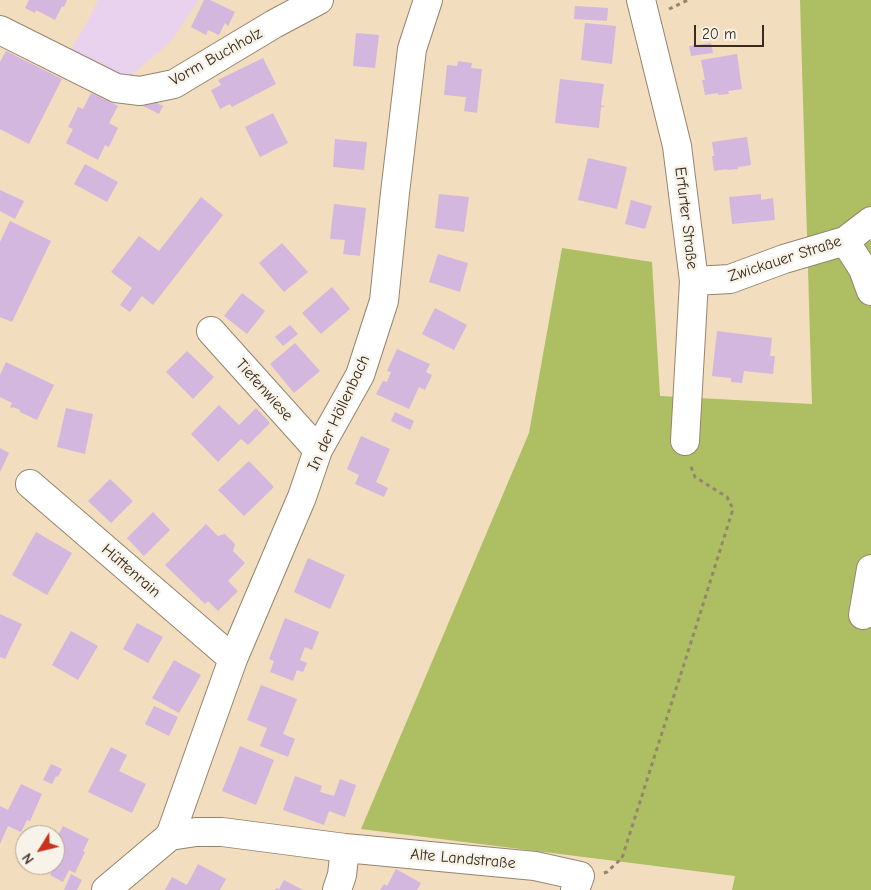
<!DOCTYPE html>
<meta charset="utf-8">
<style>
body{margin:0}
#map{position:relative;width:871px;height:890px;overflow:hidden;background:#f2ddbe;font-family:"Comic Neue",sans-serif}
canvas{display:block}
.north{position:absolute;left:15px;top:825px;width:50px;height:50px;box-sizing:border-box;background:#f7f3e8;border:1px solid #aca397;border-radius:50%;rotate:234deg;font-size:14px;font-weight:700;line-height:20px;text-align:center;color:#3b2a1e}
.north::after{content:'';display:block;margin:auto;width:18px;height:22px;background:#c8321e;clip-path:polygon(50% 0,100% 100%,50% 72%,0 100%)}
.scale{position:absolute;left:694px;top:25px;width:70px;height:22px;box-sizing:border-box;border:2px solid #3b2a1e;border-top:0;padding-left:6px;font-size:15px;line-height:18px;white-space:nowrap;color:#3b2a1e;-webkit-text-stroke:4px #f7f3e8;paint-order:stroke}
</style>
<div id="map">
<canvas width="871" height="890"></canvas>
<div class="north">N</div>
<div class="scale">20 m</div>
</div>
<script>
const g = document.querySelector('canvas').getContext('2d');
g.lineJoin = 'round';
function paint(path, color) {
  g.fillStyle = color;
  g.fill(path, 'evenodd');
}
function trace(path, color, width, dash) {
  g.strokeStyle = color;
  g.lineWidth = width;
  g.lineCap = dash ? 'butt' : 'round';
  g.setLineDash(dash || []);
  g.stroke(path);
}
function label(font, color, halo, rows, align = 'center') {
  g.font = font + ' "Comic Neue",sans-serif';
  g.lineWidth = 5;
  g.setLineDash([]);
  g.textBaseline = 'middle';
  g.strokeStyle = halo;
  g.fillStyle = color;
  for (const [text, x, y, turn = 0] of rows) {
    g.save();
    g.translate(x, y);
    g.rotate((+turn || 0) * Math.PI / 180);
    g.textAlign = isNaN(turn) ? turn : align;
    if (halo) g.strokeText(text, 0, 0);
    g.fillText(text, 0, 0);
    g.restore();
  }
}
paint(new Path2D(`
 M 98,0 L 199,0 L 171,41 L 132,75 L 116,77 L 68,54 L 88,21 Z`), '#e8d2ee');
paint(new Path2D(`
 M 800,0 L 871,0 L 871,890 L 732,890 L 735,876 L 361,829 L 529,433 L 562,248 L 652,262 L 660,396 L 812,404 Z`), '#adbf62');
paint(new Path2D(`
 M 29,0 L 67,0 L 64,7 L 62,6 L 55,20 L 36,10 L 35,13 L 25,8 Z
 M 204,0 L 210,0 L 235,12 L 228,26 L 225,23 L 219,35 L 208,30 L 206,35 L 191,27 Z
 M 575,6 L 608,8 L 607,21 L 574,19 Z
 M 585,23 L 616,26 L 612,64 L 581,60 Z
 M 356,33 L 379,35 L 375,68 L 353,66 Z
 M 711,43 L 713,53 L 691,56 L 689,46 Z
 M 6,51 L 62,79 L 29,144 L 0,129 L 0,62 Z
 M 737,54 L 742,89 L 728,91 L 729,94 L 718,95 L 718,93 L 705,95 L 702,80 L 705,80 L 701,60 Z
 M 263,58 L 276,84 L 232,107 L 230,104 L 220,109 L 211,90 L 221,85 L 218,80 Z
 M 458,61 L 472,63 L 471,68 L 482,69 L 477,113 L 464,111 L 466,97 L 444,95 L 447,65 L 457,66 Z
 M 560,79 L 604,84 L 601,105 L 605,107 L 601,107 L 599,128 L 555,123 Z
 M 91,93 L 118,106 L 109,123 L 118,128 L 109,147 L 105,145 L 98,160 L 66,143 L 73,129 L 68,127 L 78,107 L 83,109 Z
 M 147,98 L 163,106 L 159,114 L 143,106 Z
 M 273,113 L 288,143 L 260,157 L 245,127 Z
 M 747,137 L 751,165 L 738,167 L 738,169 L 727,170 L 727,169 L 714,171 L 712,156 L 714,156 L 714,155 L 712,142 Z
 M 335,139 L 367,142 L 364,170 L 333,167 Z
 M 588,158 L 627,167 L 617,209 L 578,200 Z
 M 85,164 L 118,182 L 107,202 L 74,184 Z
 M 0,190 L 24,201 L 15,219 L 0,211 Z
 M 439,194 L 469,197 L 464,232 L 435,228 Z
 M 761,194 L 761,200 L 773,198 L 775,220 L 732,224 L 729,197 Z
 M 201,197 L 223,215 L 153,305 L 142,296 L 130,312 L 120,305 L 132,288 L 111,272 L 139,236 L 159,251 Z
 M 631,200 L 652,206 L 645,229 L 625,224 Z
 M 334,204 L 366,208 L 360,256 L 343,254 L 345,240 L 330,239 Z
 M 10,221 L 51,241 L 12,322 L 0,317 L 0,242 Z
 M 282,243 L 308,272 L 284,292 L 259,263 Z
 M 438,254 L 468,263 L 460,292 L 429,282 Z
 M 332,287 L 350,309 L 321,334 L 302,313 Z
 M 242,293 L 265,311 L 247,334 L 224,316 Z
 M 435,308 L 467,325 L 454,350 L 422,334 Z
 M 290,325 L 298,334 L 283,346 L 275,337 Z
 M 717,331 L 772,338 L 770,356 L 775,356 L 773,374 L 744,371 L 742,383 L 731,382 L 731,378 L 712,376 Z
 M 295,343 L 320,371 L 294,393 L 270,364 Z
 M 397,349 L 430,364 L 426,372 L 432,375 L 425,390 L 419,387 L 409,409 L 376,394 L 383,381 L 387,382 L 391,372 L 387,371 Z
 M 187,351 L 214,377 L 193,399 L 166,372 Z
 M 6,362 L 54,385 L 37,420 L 20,412 L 20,410 L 13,407 L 12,408 L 10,407 L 12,403 L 0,397 L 0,375 Z
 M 219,405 L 239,425 L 256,408 L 270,423 L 248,445 L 241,439 L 218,462 L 191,434 Z
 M 66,408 L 93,414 L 85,454 L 57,447 Z
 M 395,412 L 414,421 L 410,430 L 391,421 Z
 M 361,436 L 390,449 L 376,482 L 388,488 L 384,497 L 355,484 L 359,475 L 347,469 Z
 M 0,448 L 9,453 L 0,472 Z
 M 249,461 L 274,487 L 244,516 L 218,490 Z
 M 110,479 L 133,501 L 111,523 L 88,501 Z
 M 153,512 L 170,530 L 144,556 L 127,538 Z
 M 206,524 L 218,536 L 225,534 L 235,544 L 233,551 L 245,563 L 228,581 L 238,591 L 218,611 L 208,601 L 205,604 L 165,565 Z
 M 36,532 L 72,553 L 47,595 L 12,575 Z
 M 308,558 L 345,575 L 330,609 L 294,592 Z
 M 0,614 L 22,624 L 5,659 L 0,657 Z
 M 285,618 L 319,632 L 312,650 L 305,647 L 300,660 L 307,663 L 303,672 L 297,670 L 293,681 L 270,672 L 274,661 L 269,659 Z
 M 137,623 L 163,637 L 148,663 L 123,649 Z
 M 71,631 L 98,646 L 78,680 L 52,665 Z
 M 174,660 L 201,675 L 179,713 L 152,698 Z
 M 261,685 L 297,699 L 283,734 L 295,739 L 288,757 L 260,746 L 267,728 L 247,720 Z
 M 154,706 L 178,717 L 169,736 L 145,724 Z
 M 240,746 L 274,760 L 256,805 L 222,791 Z
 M 111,747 L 127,755 L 119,771 L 146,784 L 132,813 L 88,792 Z
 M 51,764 L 62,769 L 58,777 L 56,776 L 52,784 L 43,780 Z
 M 295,776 L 322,786 L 320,792 L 334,796 L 340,779 L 356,785 L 345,817 L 329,811 L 324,825 L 283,810 Z
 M 21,784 L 42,794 L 30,821 L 27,820 L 21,832 L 8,826 L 0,844 L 0,806 L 8,810 Z
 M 63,826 L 89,839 L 83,851 L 85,852 L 75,873 L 69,870 L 63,882 L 50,875 L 56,863 L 55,863 L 55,836 L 57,837 Z
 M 198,864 L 226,879 L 220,890 L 165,890 L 172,877 L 187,885 Z
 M 28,865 L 47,865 L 44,872 Z
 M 396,869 L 421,883 L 417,890 L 380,890 L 384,884 L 387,886 Z
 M 71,874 L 82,880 L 77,890 L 64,890 Z
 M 284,880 L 303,890 L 275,890 L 276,888 L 279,889 Z`), '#d3b7de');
const minor = new Path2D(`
 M 641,0 L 677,146 L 694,281 L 685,441
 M 0,30 L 116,88 L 140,91 L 174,84 L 274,24 L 319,0
 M 845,241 L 863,269 L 871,291
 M 694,281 L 730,279 L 784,259 L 845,241 L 871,221
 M 211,331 L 318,450
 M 30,484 L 233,659
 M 863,615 L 871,569
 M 170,836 L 233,659 L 302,497 L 318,450 L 360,375 L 384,301 L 395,193 L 412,49 L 428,0
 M 170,836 L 196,832 L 222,832 L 345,848 L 535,866 L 580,876 L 575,890
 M 106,890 L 170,836
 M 337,890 L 342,875 L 345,848`);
trace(minor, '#96846e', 30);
trace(new Path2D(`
 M 669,9 L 688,0
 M 604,873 L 607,872 L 622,858 L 700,614 L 733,509 L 727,497 L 695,477 L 690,464`), '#96846e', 3, [4, 4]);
trace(minor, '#fff', 28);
label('16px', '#3b2a1e', '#f7f3e8', [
 ["Vorm Buchholz",216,57,-29],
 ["Erfurter Straße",686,218,83],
 ["Zwickauer Straße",785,259,-18],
 ["Tiefenwiese",264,390,48],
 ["In der Höllenbach",339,413,-65],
 ["Hüttenrain",131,571,41],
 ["Alte Landstraße",463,859,5]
]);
</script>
